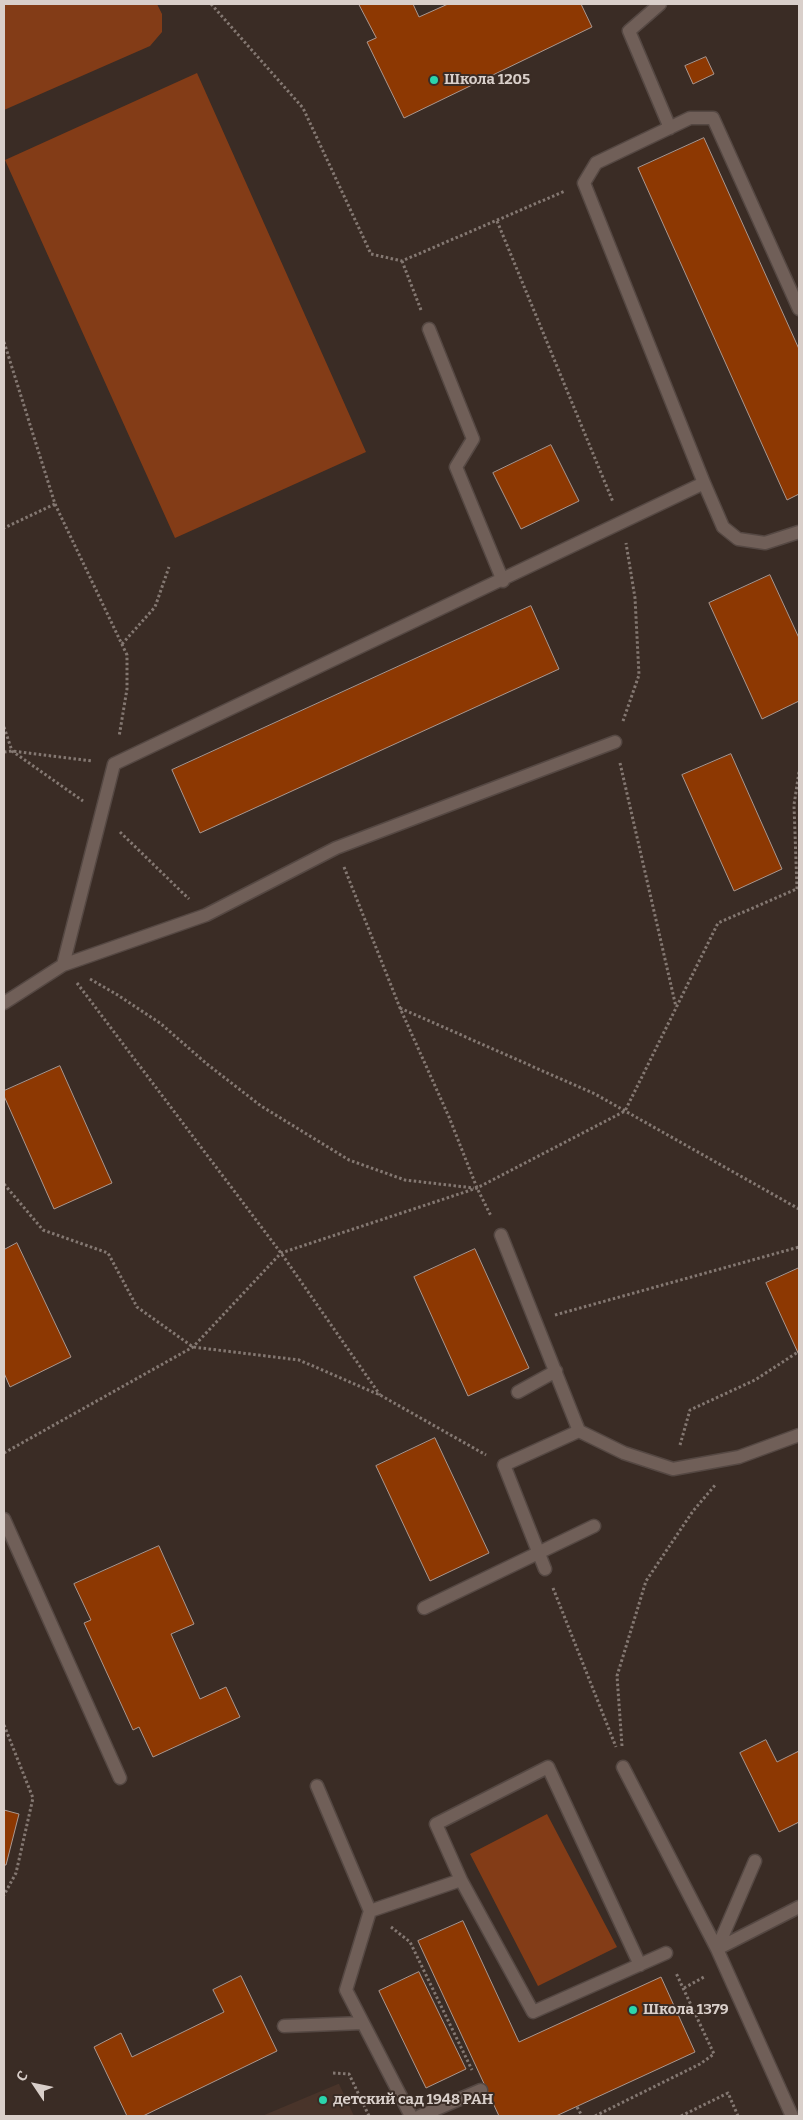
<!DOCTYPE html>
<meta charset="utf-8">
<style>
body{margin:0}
#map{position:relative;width:803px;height:2120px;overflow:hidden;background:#3a2c25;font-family:Bitter,serif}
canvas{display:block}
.frame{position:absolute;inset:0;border:5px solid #d9cfca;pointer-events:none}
.north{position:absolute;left:10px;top:2060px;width:50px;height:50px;-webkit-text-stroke:4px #3a2c25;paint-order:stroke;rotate:304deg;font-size:14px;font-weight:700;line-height:20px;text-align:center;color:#d9cfca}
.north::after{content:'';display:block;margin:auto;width:18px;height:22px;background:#d9cfca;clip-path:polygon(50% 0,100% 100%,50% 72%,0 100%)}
</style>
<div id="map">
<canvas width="803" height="2120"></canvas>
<div class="frame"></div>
<div class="north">С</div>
</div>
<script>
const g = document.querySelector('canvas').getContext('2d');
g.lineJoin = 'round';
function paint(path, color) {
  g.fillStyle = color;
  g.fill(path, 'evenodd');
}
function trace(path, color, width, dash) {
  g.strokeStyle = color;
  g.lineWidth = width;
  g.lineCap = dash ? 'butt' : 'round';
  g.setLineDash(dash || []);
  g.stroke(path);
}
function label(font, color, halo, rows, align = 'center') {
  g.font = font + ' Bitter,serif';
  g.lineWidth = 4;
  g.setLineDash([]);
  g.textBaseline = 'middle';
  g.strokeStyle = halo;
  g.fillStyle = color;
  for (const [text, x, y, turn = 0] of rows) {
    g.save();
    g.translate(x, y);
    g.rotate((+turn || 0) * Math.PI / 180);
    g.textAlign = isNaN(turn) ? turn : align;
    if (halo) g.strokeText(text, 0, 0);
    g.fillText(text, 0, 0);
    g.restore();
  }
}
paint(new Path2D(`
 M 339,2084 L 354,2116 L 262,2116 L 338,2084 Z`), '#49342a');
paint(new Path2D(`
 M 4,4 L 157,4 L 162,14 L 162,32 L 150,46 L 4,110 Z
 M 197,73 L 366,452 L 175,538 L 5,160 Z
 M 547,1814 L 617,1947 L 538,1986 L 470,1854 Z`), '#833c17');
const building = new Path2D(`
 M 359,4 L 413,4 L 419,17 L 448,4 L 581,4 L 592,27 L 404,118 L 367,42 L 376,38 Z
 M 706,57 L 714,74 L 693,84 L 685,66 Z
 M 704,138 L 799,349 L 799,494 L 787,500 L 638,168 Z
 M 551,445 L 579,501 L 521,529 L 493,473 Z
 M 770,575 L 799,638 L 799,701 L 762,719 L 709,603 Z
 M 531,606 L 559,669 L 200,833 L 172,770 Z
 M 731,754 L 782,869 L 734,891 L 682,775 Z
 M 60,1066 L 112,1183 L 54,1209 L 4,1096 L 4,1091 Z
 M 17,1243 L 71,1357 L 10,1387 L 4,1373 L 4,1250 Z
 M 475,1249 L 529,1368 L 468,1396 L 414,1277 Z
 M 799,1268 L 799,1355 L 766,1283 Z
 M 435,1438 L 489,1553 L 430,1581 L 376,1466 Z
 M 159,1546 L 194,1624 L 171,1634 L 200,1699 L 226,1687 L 240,1717 L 153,1757 L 139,1727 L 133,1730 L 84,1623 L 91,1620 L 74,1584 Z
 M 766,1740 L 777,1762 L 799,1751 L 799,1822 L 779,1832 L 740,1753 Z
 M 4,1810 L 19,1814 L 6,1865 L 4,1865 Z
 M 463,1921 L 519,2042 L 661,1977 L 695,2052 L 556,2116 L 499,2116 L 418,1941 Z
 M 419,1972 L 466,2069 L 426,2088 L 379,1991 Z
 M 241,1976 L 277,2051 L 143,2116 L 127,2116 L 94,2047 L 121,2033 L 132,2057 L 224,2012 L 213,1990 Z`);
paint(building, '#8d3802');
trace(building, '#aa978f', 1);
const lane = new Path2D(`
 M 660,4 L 629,31 L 670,128
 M 429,329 L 473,439 L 456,467 L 503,581
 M 704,483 L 723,527 L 738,539 L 765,543 L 799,532
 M 615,742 L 336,848 L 206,915 L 63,965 L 114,764 L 704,483 L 584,183 L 596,163 L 690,118 L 713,118 L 799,309
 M 4,1003 L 63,965
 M 501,1235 L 579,1431
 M 518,1392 L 556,1371
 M 4,1519 L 120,1778
 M 545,1569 L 504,1465 L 579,1431 L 624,1453 L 673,1469 L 739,1457 L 799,1435
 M 424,1608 L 594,1526
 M 623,1767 L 717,1949
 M 317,1786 L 370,1911 L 346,1990 L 411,2116
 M 461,1880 L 436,1824 L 548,1767 L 640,1965
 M 370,1911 L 461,1880 L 533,2012 L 666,1953
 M 717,1949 L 755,1861
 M 284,2026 L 363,2023
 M 420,2116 L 481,2090
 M 792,2116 L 717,1949 L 799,1907`);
trace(lane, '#554843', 15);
trace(new Path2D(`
 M 211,4 L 303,108 L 371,254 L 402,261 L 565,191
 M 497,221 L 613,502
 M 402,261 L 421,310
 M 4,342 L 55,504 L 4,528
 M 55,504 L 127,655 L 127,689 L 119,737
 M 122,644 L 155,607 L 169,567
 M 623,721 L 639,675 L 635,598 L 626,543
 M 4,727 L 12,751 L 83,801
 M 4,752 L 12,751 L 92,761
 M 620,763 L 676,1007
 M 120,832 L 189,899
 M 344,867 L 400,1008 L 449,1117 L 477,1188 L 491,1216
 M 797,889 L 794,805 L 799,772
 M 90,979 L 116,994 L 160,1023 L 207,1064 L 261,1106 L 349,1160 L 405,1180 L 474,1188
 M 77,983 L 281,1253 L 380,1395
 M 400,1008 L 595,1094 L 799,1209
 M 4,1184 L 43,1230 L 108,1253 L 137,1307 L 193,1347 L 299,1360 L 380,1395 L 486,1455
 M 555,1315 L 799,1247
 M 680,1445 L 690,1410 L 755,1380 L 798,1352
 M 4,1453 L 193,1347 L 281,1253 L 477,1188 L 625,1111 L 718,923 L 799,888
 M 553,1588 L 616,1747
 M 4,1725 L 33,1798 L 16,1873 L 4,1895
 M 622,1746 L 617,1676 L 646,1581 L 693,1511 L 716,1484
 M 391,1927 L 410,1942 L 472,2070
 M 684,1988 L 704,1977
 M 333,2073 L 349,2074 L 369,2116
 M 577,2107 L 582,2116
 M 595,2116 L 700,2064 L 714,2054 L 676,1973
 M 681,2116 L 728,2093 L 738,2116`), '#847872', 3, [2.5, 2.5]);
trace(lane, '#705f58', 12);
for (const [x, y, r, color] of [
 [434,80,5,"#2bd5ac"],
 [633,2010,5,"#2bd5ac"],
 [323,2100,5,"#2bd5ac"]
]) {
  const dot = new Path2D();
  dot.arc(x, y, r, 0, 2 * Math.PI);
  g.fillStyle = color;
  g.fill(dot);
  trace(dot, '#3a2c25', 2);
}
label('bold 15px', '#d9cfca', '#3a2c25', [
 ["Школа 1205",444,80],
 ["Школа 1379",643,2010],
 ["детский сад 1948 РАН",333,2100]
], 'left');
</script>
